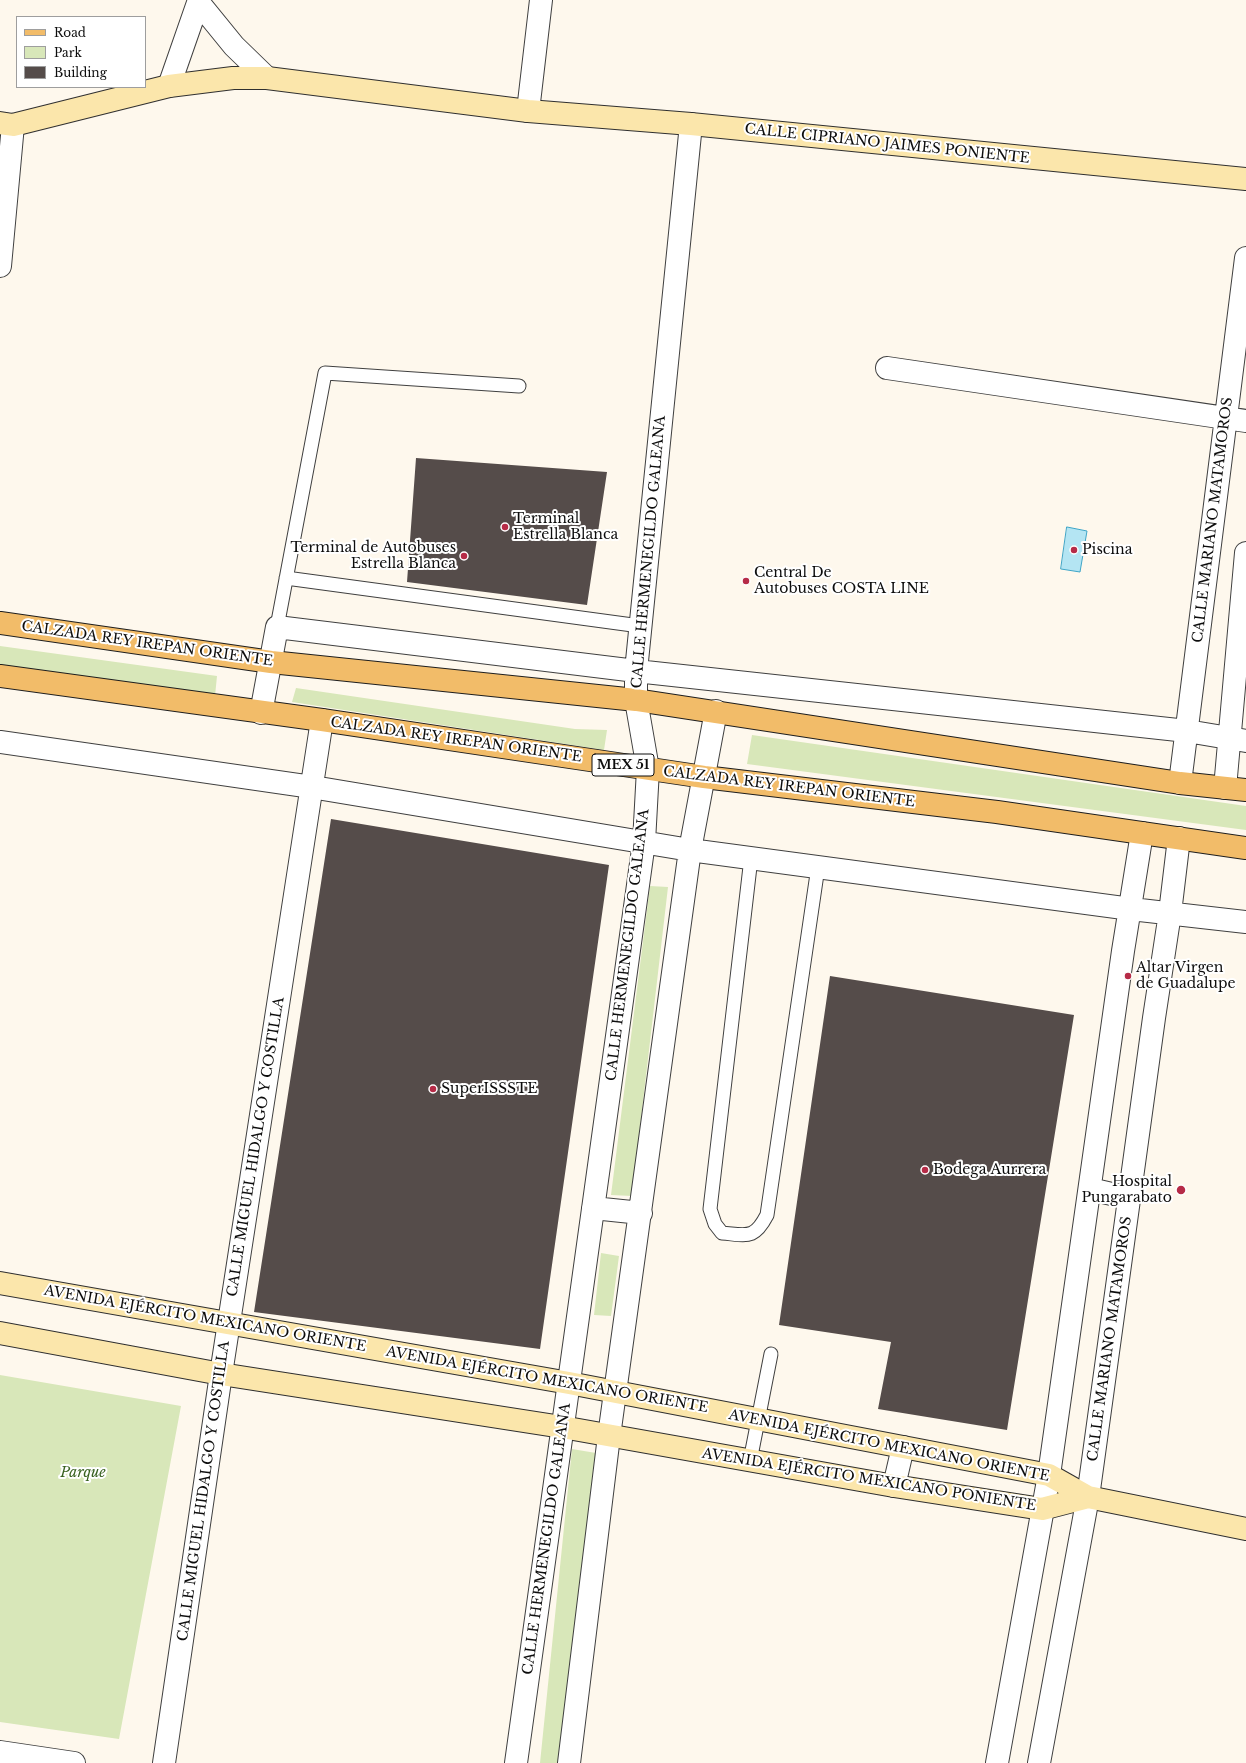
<!DOCTYPE html>
<meta charset="utf-8">
<style>
body{margin:0}
#map{position:relative;width:1246px;height:1763px;overflow:hidden;background:#fef8ed;font-family:"Libre Baskerville",serif}
canvas{display:block}
.legend{position:absolute;left:16px;top:16px;width:130px;height:72px;box-sizing:border-box;background:#fff;border:1px solid #9e9e9e;margin:0;padding:5px 7px;list-style:none;font-size:12px;color:#0d0d0d}
.legend li{display:flex;align-items:center;gap:8px;height:20px}
.legend b{width:20px;border:1px solid #9e9e9e}
</style>
<div id="map">
<canvas width="1246" height="1763"></canvas>
<ul class="legend">
<li><b style="height:5px;background:#f2bc69"></b>Road</li>
<li><b style="height:11px;background:#d8e7b9"></b>Park</li>
<li><b style="height:11px;background:#554c4a"></b>Building</li>
</ul>
</div>
<script>
const g = document.querySelector('canvas').getContext('2d');
g.lineJoin = 'round';
function paint(path, color) {
  g.fillStyle = color;
  g.fill(path, 'evenodd');
}
function trace(path, color, width, dash) {
  g.strokeStyle = color;
  g.lineWidth = width;
  g.lineCap = dash ? 'butt' : 'round';
  g.setLineDash(dash || []);
  g.stroke(path);
}
function label(font, color, halo, rows, align = 'center') {
  g.font = font + ' "Libre Baskerville",serif';
  g.lineWidth = 4;
  g.setLineDash([]);
  g.textBaseline = 'middle';
  g.strokeStyle = halo;
  g.fillStyle = color;
  for (const [text, x, y, turn = 0] of rows) {
    g.save();
    g.translate(x, y);
    g.rotate((+turn || 0) * Math.PI / 180);
    g.textAlign = isNaN(turn) ? turn : align;
    if (halo) g.strokeText(text, 0, 0);
    g.fillText(text, 0, 0);
    g.restore();
  }
}
paint(new Path2D(`
 M 0,646 L 217,676 L 215,696 L 0,665 Z
 M 296,688 L 575,729 L 607,730 L 604,750 L 292,702 Z
 M 752,735 L 1246,806 L 1246,830 L 747,764 Z
 M 650,886 L 668,887 L 632,1196 L 611,1195 Z
 M 601,1253 L 619,1256 L 611,1316 L 594,1315 Z
 M 0,1375 L 181,1406 L 119,1739 L 0,1722 Z
 M 572,1449 L 596,1453 L 564,1763 L 540,1763 Z`), '#d8e7b9');
const water = new Path2D(`
 M 1067,527 L 1087,531 L 1080,572 L 1061,569 Z`);
paint(water, '#b4e5f3');
trace(water, '#3fa5c7', 1);
paint(new Path2D(`
 M 416,458 L 607,472 L 587,605 L 407,582 Z
 M 331,819 L 609,865 L 540,1349 L 254,1312 Z
 M 830,976 L 1074,1015 L 1007,1430 L 878,1409 L 891,1342 L 779,1325 Z`), '#554c4a');
const lane = new Path2D(`
 M 286,578 L 640,626
 M 277,627 L 325,373 L 519,386
 M 751,858 L 710,1209 L 715,1224 L 722,1233 C 747,1235 754,1240 767,1215 L 818,867
 M 750,1461 L 771,1354`);
const street = new Path2D(`
 M 199,3 L 234,46 L 267,78
 M 169,86 L 199,0
 M 528,111 L 541,0
 M 0,266 L 13,125
 M 887,368 L 1246,421
 M 261,713 L 277,627 L 636,671 L 1187,731 L 1246,741
 M 0,742 L 312,787 L 690,850 L 1131,909 L 1246,922
 M 1180,783 L 1246,258
 M 1225,788 L 1246,553
 M 1090,1189 L 1129,1198
 M 593,1208 L 641,1213
 M 894,1486 L 903,1447
 M 0,1752 L 74,1763
 M 164,1763 L 221,1374 L 322,720
 M 516,1763 L 644,842 L 648,769 L 636,700 L 636,671 L 691,124
 M 569,1763 L 609,1436 L 690,850 L 716,711
 M 997,1763 L 1049,1475 L 1123,951 L 1142,833
 M 1039,1763 L 1088,1497 L 1154,1018 L 1170,913 L 1179,838`);
const secondary = new Path2D(`
 M 0,123 L 13,125 L 169,86 L 233,78 L 267,78 L 528,111 L 691,124 L 1246,179
 M 0,1283 L 569,1383 L 1049,1475 L 1088,1497
 M 0,1333 L 221,1374 L 562,1427 L 894,1486 L 1042,1509 L 1088,1497 L 1246,1529`);
const primary = new Path2D(`
 M 0,623 L 271,662 L 636,700 L 1180,783 L 1246,790
 M 0,676 L 322,720 L 704,777 L 997,812 L 1246,848`);
trace(lane, '#404040', 15);
trace(street, '#404040', 24);
trace(secondary, '#2f2f2f', 24);
trace(primary, '#1e1e1e', 24);
trace(lane, '#fff', 13);
trace(street, '#fff', 22);
trace(secondary, '#fbe6ab', 22);
trace(primary, '#f2bc69', 22);
for (const [x, y, r, color] of [
 [505,527,4,"#b62b47"],
 [1074,550,4,"#b62b47"],
 [464,556,4,"#b62b47"],
 [746,581,4,"#b62b47"],
 [1128,976,4,"#b62b47"],
 [433,1089,4,"#b62b47"],
 [925,1170,4,"#b62b47"],
 [1181,1190,5,"#b62b47"]
]) {
  const dot = new Path2D();
  dot.arc(x, y, r, 0, 2 * Math.PI);
  g.fillStyle = color;
  g.fill(dot);
  trace(dot, '#fff', 1.5);
}
for (const [x, y, w] of [
 [623,765,62]
]) {
  const box = new Path2D();
  box.roundRect(x - w / 2, y - 11, w, 22, 3);
  g.fillStyle = '#fff';
  g.fill(box);
  trace(box, '#0d0d0d', 1);
}
label('bold 13px', '#0d0d0d', null, [
 ["MEX 51",623,765]
]);
label('14px', '#0d0d0d', '#fff', [
 ["CALLE CIPRIANO JAIMES PONIENTE",887,144,6],
 ["CALLE MARIANO MATAMOROS",1213,520,-83],
 ["CALLE HERMENEGILDO GALEANA",649,552,-85],
 ["CALZADA REY IREPAN ORIENTE",147,644,8],
 ["CALZADA REY IREPAN ORIENTE",456,740,8],
 ["CALZADA REY IREPAN ORIENTE",789,787,7],
 ["CALLE HERMENEGILDO GALEANA",628,945,-83],
 ["CALLE MIGUEL HIDALGO Y COSTILLA",256,1147,-81],
 ["AVENIDA EJÉRCITO MEXICANO ORIENTE",205,1319,10],
 ["CALLE MARIANO MATAMOROS",1110,1339,-82],
 ["AVENIDA EJÉRCITO MEXICANO ORIENTE",547,1380,10],
 ["AVENIDA EJÉRCITO MEXICANO ORIENTE",889,1446,11],
 ["AVENIDA EJÉRCITO MEXICANO PONIENTE",869,1480,9],
 ["CALLE MIGUEL HIDALGO Y COSTILLA",204,1491,-82],
 ["CALLE HERMENEGILDO GALEANA",547,1539,-82]
]);
label('14px', '#0d0d0d', '#fff', [
 ["Terminal",513,519],
 ["Estrella Blanca",513,535],
 ["Terminal de Autobuses",456,548,"right"],
 ["Estrella Blanca",456,564,"right"],
 ["Piscina",1082,550],
 ["Central De",754,573],
 ["Autobuses COSTA LINE",754,589],
 ["Altar Virgen",1136,968],
 ["de Guadalupe",1136,984],
 ["SuperISSSTE",441,1089],
 ["Bodega Aurrera",933,1170],
 ["Hospital",1172,1182,"right"],
 ["Pungarabato",1172,1198,"right"]
], 'left');
label('italic 14px', '#386120', '#fff', [
 ["Parque",83,1473]
]);
</script>
